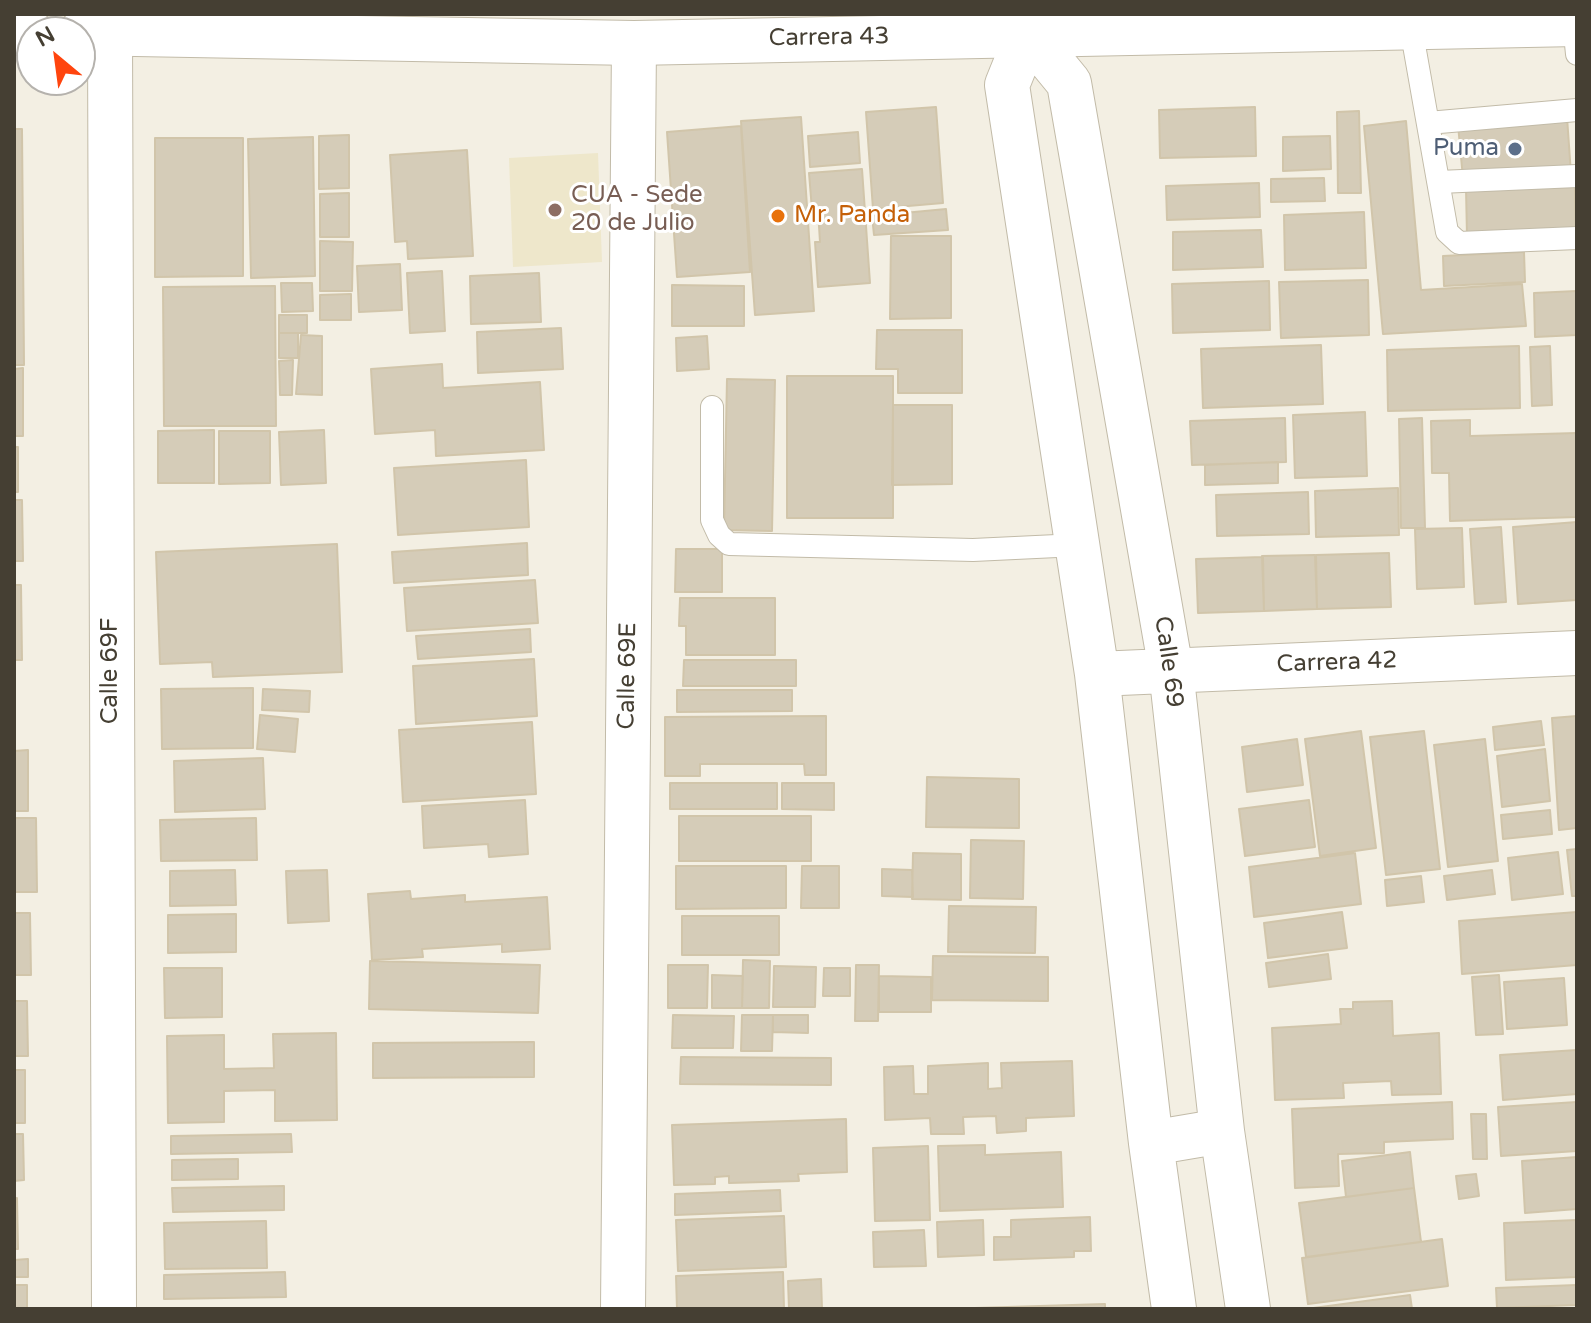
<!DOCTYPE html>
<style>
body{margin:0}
#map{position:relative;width:1591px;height:1323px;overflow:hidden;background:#f3efe3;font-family:"Varela Round",sans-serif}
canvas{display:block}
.frame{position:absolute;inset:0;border:16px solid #453f33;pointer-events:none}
.north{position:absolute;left:16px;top:16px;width:80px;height:80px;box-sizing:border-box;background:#fff;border:2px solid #b5b2ad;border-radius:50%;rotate:331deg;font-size:22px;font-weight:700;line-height:32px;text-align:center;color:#453f33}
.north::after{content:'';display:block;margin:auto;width:28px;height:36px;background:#ff450e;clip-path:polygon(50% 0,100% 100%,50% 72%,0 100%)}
</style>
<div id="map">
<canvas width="1591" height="1323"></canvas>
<div class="frame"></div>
<div class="north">N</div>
</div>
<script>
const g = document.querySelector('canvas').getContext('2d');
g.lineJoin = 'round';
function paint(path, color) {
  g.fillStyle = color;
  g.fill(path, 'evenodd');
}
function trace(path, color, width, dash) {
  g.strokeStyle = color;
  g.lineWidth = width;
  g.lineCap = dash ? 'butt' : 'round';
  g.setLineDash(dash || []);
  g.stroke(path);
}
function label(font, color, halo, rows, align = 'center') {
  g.font = font + ' "Varela Round",sans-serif';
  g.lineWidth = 6;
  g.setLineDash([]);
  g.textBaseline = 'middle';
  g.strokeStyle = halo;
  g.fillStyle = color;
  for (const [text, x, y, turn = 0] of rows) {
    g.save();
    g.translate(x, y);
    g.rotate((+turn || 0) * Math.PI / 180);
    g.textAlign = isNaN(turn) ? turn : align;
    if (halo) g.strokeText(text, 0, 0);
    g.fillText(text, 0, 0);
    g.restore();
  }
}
paint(new Path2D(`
 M 598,153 L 602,262 L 513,267 L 509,158 Z`), '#eee7cb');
const building = new Path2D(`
 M 936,107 L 943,203 L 873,209 L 866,112 Z
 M 1255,107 L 1256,156 L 1160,158 L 1159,110 Z
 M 1359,111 L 1361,193 L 1338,193 L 1337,112 Z
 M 801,117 L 814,311 L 755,315 L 741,121 Z
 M 1567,117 L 1571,174 L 1463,178 L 1458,125 Z
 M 1406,121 L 1421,290 L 1522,284 L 1526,326 L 1383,334 L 1364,126 Z
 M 741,126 L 750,272 L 677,277 L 667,132 Z
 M 14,129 L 22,129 L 24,365 L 14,365 Z
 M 858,132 L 860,163 L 810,167 L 808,136 Z
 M 349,135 L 349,188 L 319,189 L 319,136 Z
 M 1330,136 L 1331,169 L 1283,171 L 1283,137 Z
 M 313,137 L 315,276 L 251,278 L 248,139 Z
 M 155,138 L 243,138 L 243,276 L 155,277 Z
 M 467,150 L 473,256 L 408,259 L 407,241 L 395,242 L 390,155 Z
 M 862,169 L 870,283 L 818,287 L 815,242 L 820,242 L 818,210 L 812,210 L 809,173 Z
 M 1324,178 L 1325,201 L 1271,202 L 1271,179 Z
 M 1259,183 L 1260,217 L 1167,220 L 1166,186 Z
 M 1575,186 L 1576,233 L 1467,236 L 1466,189 Z
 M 349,193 L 349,237 L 320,237 L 320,194 Z
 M 946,209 L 948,230 L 874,235 L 872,216 Z
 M 1364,212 L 1366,268 L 1285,270 L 1284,215 Z
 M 1261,230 L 1263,267 L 1173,270 L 1173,232 Z
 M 891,236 L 951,236 L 951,318 L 890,319 Z
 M 320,241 L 353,242 L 352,291 L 320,291 Z
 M 1524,252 L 1525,282 L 1444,286 L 1443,256 Z
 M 400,264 L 402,310 L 359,312 L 357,266 Z
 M 442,271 L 445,331 L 410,333 L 407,273 Z
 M 539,273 L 541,322 L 471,324 L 470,276 Z
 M 1368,280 L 1369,335 L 1281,338 L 1279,282 Z
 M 1269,281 L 1270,330 L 1173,333 L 1172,284 Z
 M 281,283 L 312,283 L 313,311 L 282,312 Z
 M 672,285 L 744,286 L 744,326 L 672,326 Z
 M 275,286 L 276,426 L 164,426 L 163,287 Z
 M 1577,291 L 1577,335 L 1535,337 L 1534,293 Z
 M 351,294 L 351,320 L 320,320 L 320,295 Z
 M 279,315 L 307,315 L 307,333 L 279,333 Z
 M 561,328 L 563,369 L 478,373 L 477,332 Z
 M 877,330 L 962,330 L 962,393 L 898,393 L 898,369 L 876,369 Z
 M 279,333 L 298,333 L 298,358 L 279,358 Z
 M 301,335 L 322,336 L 322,395 L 296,394 Z
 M 707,336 L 709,369 L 677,371 L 676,338 Z
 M 1321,345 L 1323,404 L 1203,408 L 1201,349 Z
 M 1519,346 L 1520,408 L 1388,411 L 1387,350 Z
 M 1550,346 L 1552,405 L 1532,406 L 1530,347 Z
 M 293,360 L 292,395 L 280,395 L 279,361 Z
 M 442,364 L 443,388 L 540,382 L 544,450 L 436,456 L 435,430 L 375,434 L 371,369 Z
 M 23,368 L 23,436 L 14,436 L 14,369 Z
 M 787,376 L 893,376 L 893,518 L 787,518 Z
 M 727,379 L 775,380 L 772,531 L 724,530 Z
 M 893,405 L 952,405 L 952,484 L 892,485 Z
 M 1365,412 L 1367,476 L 1295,478 L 1293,415 Z
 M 1285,418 L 1286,462 L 1192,465 L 1190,421 Z
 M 1422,418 L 1425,528 L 1401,528 L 1399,419 Z
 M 1470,420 L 1470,436 L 1577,433 L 1577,517 L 1450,521 L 1449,473 L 1432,473 L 1431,421 Z
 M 214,430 L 214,483 L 158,483 L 158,431 Z
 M 324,430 L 326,483 L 281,485 L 279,432 Z
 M 219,431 L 270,431 L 270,483 L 219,484 Z
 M 14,447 L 18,447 L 18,492 L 14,492 Z
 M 526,460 L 529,527 L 398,535 L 394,468 Z
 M 1278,462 L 1278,483 L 1205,485 L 1205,465 Z
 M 1398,488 L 1399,535 L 1316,537 L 1315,491 Z
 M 1308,492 L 1309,534 L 1217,536 L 1216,495 Z
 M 14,500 L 22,500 L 23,561 L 14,561 Z
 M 1577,522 L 1577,600 L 1518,604 L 1513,527 Z
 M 1501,527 L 1506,602 L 1475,604 L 1470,529 Z
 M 1462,528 L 1464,587 L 1417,589 L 1415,529 Z
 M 527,543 L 528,575 L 394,583 L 392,552 Z
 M 337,544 L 342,672 L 213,677 L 212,662 L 160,664 L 156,552 Z
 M 676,549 L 722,549 L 722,592 L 675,592 Z
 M 1389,553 L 1391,607 L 1317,609 L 1316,555 Z
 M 1315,555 L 1317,609 L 1264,611 L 1262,556 Z
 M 1263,557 L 1264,611 L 1198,613 L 1196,559 Z
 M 535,580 L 538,623 L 407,631 L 404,588 Z
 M 14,585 L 21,585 L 22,660 L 14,660 Z
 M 680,598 L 775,598 L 775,655 L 686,655 L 686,626 L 679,626 Z
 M 530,629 L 531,652 L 418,659 L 416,636 Z
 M 534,659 L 537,716 L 416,724 L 413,666 Z
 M 684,660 L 796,660 L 796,686 L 683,686 Z
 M 253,688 L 253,748 L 162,749 L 161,689 Z
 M 263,689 L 310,691 L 309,712 L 262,710 Z
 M 677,690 L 792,690 L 792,711 L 677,712 Z
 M 260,715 L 298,719 L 295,752 L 257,749 Z
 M 826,716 L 826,775 L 805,775 L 804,764 L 700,764 L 700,776 L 665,776 L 665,717 Z
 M 1577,716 L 1577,828 L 1559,830 L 1552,718 Z
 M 1541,721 L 1544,745 L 1495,750 L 1493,727 Z
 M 532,722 L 536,794 L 403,802 L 399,730 Z
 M 1361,731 L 1376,848 L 1320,856 L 1305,739 Z
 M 1424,731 L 1440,869 L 1386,875 L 1370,737 Z
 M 1297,739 L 1303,785 L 1247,792 L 1242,747 Z
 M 1485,739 L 1498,861 L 1448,867 L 1434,745 Z
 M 1545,749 L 1550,801 L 1502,807 L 1497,756 Z
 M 28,750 L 28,811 L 14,811 L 14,751 Z
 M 263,758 L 265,809 L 175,812 L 174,761 Z
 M 927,777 L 1019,779 L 1019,828 L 926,827 Z
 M 670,783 L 777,783 L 777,809 L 670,809 Z
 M 782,783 L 834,783 L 834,810 L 782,809 Z
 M 525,800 L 528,854 L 489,857 L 488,844 L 424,848 L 422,806 Z
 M 1309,800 L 1315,847 L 1245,856 L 1239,809 Z
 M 1550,810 L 1552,834 L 1503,839 L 1501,815 Z
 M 679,816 L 811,816 L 811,861 L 679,861 Z
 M 14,818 L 36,818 L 37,892 L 14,892 Z
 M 256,818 L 257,860 L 161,861 L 160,820 Z
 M 971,840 L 1024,841 L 1023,899 L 970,898 Z
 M 1577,849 L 1577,896 L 1572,896 L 1567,850 Z
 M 1558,852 L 1563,894 L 1512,900 L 1508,858 Z
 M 913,853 L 961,854 L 961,900 L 912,899 Z
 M 1355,853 L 1361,904 L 1254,917 L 1249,867 Z
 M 676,866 L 786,866 L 786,908 L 676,909 Z
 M 802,866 L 839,866 L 839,908 L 801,908 Z
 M 882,869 L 912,870 L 913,897 L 882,896 Z
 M 235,870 L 236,905 L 170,906 L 170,871 Z
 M 327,870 L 329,921 L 288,923 L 286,871 Z
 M 1492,870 L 1495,894 L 1447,900 L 1444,876 Z
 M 1421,876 L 1424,902 L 1387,906 L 1385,880 Z
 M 410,891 L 411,899 L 465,895 L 465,902 L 547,897 L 550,949 L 502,952 L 502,944 L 422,949 L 423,957 L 372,960 L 368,894 Z
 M 949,906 L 1036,907 L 1035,953 L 948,952 Z
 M 1342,912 L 1347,948 L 1268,958 L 1264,923 Z
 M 1577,912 L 1577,965 L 1462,974 L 1459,921 Z
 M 14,913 L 30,913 L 31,975 L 14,975 Z
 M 236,914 L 236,952 L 168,953 L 168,915 Z
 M 682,916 L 779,916 L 779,955 L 682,955 Z
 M 1328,954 L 1331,979 L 1269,987 L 1266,963 Z
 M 933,956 L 1048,957 L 1048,1001 L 932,1000 Z
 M 743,960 L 770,961 L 769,1008 L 742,1008 Z
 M 370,961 L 540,965 L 538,1013 L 369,1009 Z
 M 668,965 L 708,965 L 707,1008 L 668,1008 Z
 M 856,965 L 879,965 L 878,1021 L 855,1021 Z
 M 774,966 L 816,967 L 815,1007 L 773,1007 Z
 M 164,968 L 222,968 L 222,1017 L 165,1018 Z
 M 824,968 L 850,968 L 850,996 L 823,996 Z
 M 712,975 L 743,976 L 742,1008 L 712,1008 Z
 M 1499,975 L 1503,1034 L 1476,1035 L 1472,977 Z
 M 879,976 L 931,977 L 931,1012 L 879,1012 Z
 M 1564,978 L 1567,1025 L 1507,1029 L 1504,982 Z
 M 14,1001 L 27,1001 L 28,1056 L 14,1056 Z
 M 1392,1001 L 1393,1036 L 1439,1033 L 1441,1094 L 1392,1095 L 1391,1081 L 1343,1083 L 1344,1098 L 1275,1100 L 1272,1028 L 1341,1024 L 1340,1009 L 1353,1009 L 1353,1002 Z
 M 673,1015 L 734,1016 L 733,1048 L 672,1048 Z
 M 742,1015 L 773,1015 L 772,1051 L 741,1051 Z
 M 773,1015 L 808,1015 L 808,1033 L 773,1032 Z
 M 336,1033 L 337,1120 L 275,1121 L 275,1090 L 224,1091 L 224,1122 L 168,1123 L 167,1036 L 224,1035 L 224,1069 L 274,1068 L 273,1034 Z
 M 534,1042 L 534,1077 L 373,1078 L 373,1043 Z
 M 1577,1050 L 1577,1094 L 1503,1100 L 1500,1055 Z
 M 681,1057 L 831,1058 L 831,1085 L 680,1084 Z
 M 1072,1061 L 1074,1116 L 1026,1118 L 1026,1131 L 997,1133 L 996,1116 L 963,1117 L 964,1134 L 931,1134 L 930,1118 L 885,1120 L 884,1067 L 913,1066 L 914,1094 L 928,1094 L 928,1066 L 988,1063 L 988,1089 L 1002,1088 L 1001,1063 Z
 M 14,1070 L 25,1070 L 25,1123 L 14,1123 Z
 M 1452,1102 L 1453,1139 L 1384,1142 L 1384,1153 L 1338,1154 L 1339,1186 L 1295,1188 L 1292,1109 Z
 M 1577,1102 L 1577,1151 L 1501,1156 L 1498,1107 Z
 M 1471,1114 L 1486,1114 L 1487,1159 L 1473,1159 Z
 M 846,1119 L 847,1172 L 798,1174 L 799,1181 L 729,1183 L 729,1176 L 715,1177 L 715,1184 L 674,1185 L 672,1125 Z
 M 14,1134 L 23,1134 L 24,1180 L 14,1181 Z
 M 291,1134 L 292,1152 L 171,1154 L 171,1136 Z
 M 985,1145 L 985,1155 L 1061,1152 L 1063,1207 L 940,1211 L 938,1146 Z
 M 928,1146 L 930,1220 L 875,1221 L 873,1148 Z
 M 1410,1152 L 1414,1188 L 1346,1197 L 1342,1161 Z
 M 1577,1157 L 1577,1209 L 1525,1213 L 1522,1161 Z
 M 238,1159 L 238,1179 L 172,1180 L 172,1160 Z
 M 1476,1174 L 1479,1196 L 1459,1199 L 1456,1176 Z
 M 284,1186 L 284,1210 L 173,1212 L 172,1188 Z
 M 1414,1188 L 1421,1242 L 1306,1257 L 1299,1203 Z
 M 780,1190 L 781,1211 L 675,1215 L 675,1194 Z
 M 17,1198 L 18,1249 L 14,1249 L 14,1199 Z
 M 784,1216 L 786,1267 L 678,1271 L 676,1220 Z
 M 1090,1217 L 1091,1251 L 1074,1251 L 1074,1257 L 994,1260 L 994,1237 L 1011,1237 L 1011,1220 Z
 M 983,1220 L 984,1255 L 938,1257 L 937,1222 Z
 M 1577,1220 L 1577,1277 L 1506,1280 L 1504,1223 Z
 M 266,1221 L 267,1268 L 165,1269 L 164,1223 Z
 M 924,1230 L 926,1266 L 874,1267 L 873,1232 Z
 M 1442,1239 L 1448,1286 L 1308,1304 L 1302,1258 Z
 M 28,1259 L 28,1277 L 14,1277 L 14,1260 Z
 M 285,1272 L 286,1297 L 164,1299 L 164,1275 Z
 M 783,1272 L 784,1309 L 677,1309 L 676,1276 Z
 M 821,1279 L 822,1309 L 789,1309 L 788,1281 Z
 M 14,1285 L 27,1285 L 27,1309 L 14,1309 Z
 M 1577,1285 L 1577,1305 L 1497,1308 L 1496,1288 Z
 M 1410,1295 L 1412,1309 L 1306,1309 Z
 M 1105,1304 L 1105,1309 L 942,1309 Z`);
paint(building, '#d5ccb8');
trace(building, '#d1c5aa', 2);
const service = new Path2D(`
 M 1574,24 L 1577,54
 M 1411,28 L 1447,232 L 1459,243 L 1577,238
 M 1428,123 L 1577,110
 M 1439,182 L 1577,176
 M 712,407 L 712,520 L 719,535 L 729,544 L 973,550 L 1078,545`);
const minor = new Path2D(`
 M 1024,14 L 1028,33 L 1069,83 L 1171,670 L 1222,1131 L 1248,1309
 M 110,33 L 114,1309
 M 1028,33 L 1007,85 L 1097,674 L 1151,1143 L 1174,1309
 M 1097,674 L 1577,653
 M 1151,1143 L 1222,1131
 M 623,1309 L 634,43`);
const tertiary = new Path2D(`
 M 14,33 L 32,33
 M 80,33 L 634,43 L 1577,24`);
trace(service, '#c2bba8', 24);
trace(minor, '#c2bba8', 46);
trace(tertiary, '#c2bba8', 46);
trace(service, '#fff', 22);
trace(minor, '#fff', 44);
trace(tertiary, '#fff', 44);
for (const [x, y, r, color] of [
 [1515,149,8,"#5c6f8a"],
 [555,210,8,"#8d6e63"],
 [778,216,8,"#e8710a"]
]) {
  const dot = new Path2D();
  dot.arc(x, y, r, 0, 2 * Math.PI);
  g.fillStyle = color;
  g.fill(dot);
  trace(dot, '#fff', 3);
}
label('24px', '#453f33', '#fff', [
 ["Carrera 43",829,38,-1],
 ["Calle 69",1168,662,82],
 ["Carrera 42",1337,663,-2],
 ["Calle 69F",111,671,-90],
 ["Calle 69E",628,676,-89]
]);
label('24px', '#4e5e75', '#fff', [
 ["Puma",1499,149]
], 'right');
label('24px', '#785e54', '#fff', [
 ["CUA - Sede",571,196],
 ["20 de Julio",571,224]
], 'left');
label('24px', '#c56008', '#fff', [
 ["Mr. Panda",794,216]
], 'left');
</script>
